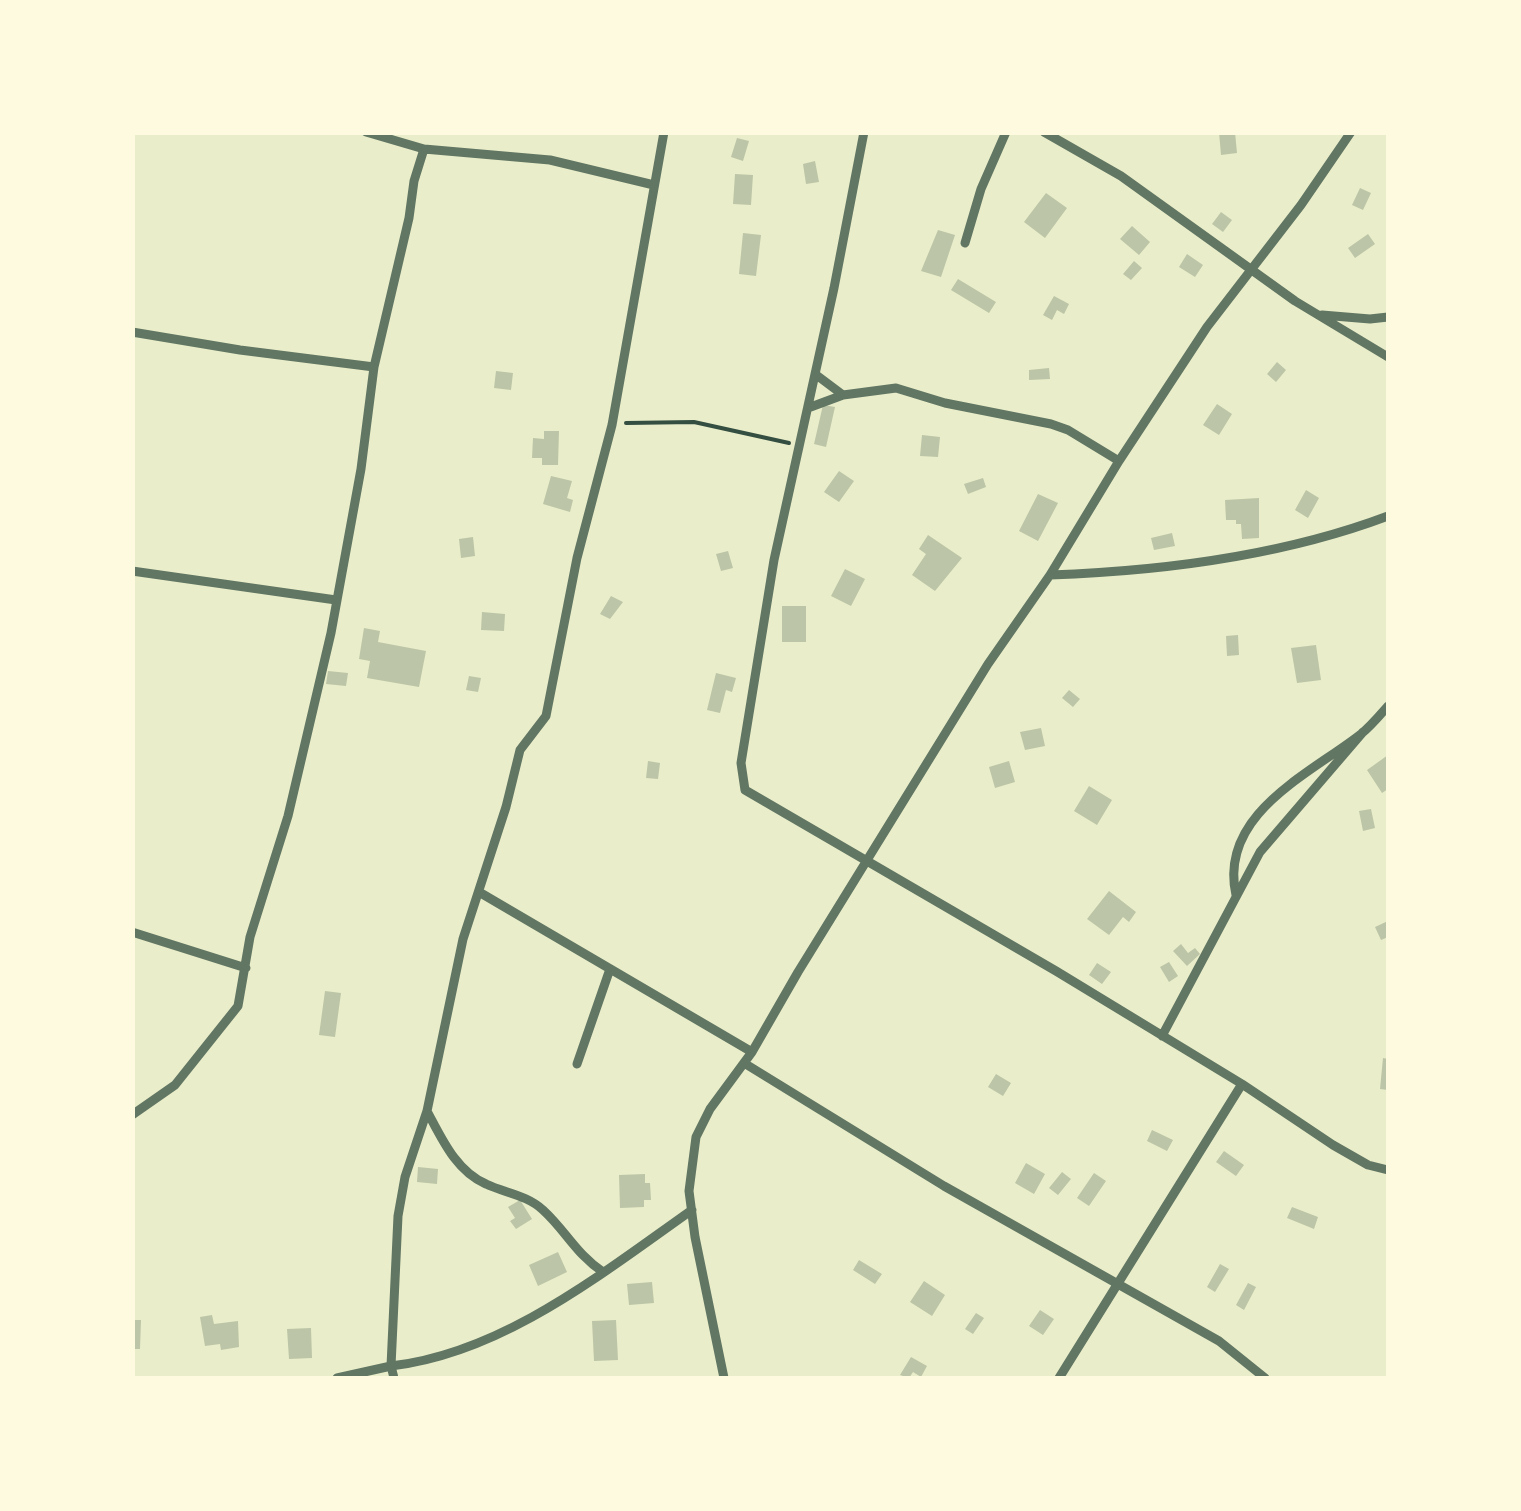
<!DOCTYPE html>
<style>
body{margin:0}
#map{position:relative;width:1521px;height:1511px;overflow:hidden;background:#e9edc9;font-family:Poppins,sans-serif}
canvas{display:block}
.frame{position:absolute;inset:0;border:135px solid #fefae0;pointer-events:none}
</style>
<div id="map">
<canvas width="1521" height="1511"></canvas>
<div class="frame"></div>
</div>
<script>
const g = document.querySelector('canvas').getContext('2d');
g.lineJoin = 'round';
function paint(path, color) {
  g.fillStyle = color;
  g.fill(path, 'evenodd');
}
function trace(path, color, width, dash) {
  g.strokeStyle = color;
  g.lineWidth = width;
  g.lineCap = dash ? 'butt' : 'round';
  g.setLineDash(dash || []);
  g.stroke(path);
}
paint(new Path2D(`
 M 1219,132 L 1235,132 L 1237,153 L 1221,155 Z
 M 737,138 L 749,141 L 743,161 L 731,157 Z
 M 815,161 L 819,182 L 806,184 L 803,164 Z
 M 735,174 L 753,175 L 751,205 L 733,204 Z
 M 1360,188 L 1371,193 L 1363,210 L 1352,205 Z
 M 1046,193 L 1067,208 L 1045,238 L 1024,222 Z
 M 1221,212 L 1232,220 L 1223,232 L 1212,224 Z
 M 1132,226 L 1150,242 L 1139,255 L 1120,239 Z
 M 938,230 L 955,235 L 941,277 L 921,271 Z
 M 743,233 L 761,235 L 756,276 L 739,274 Z
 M 1368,234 L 1375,244 L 1355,258 L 1348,248 Z
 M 1187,254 L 1203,265 L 1195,277 L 1179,267 Z
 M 1134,261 L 1142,268 L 1131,280 L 1123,274 Z
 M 958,279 L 996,302 L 989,313 L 951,290 Z
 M 1054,296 L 1069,304 L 1064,314 L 1057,310 L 1052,320 L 1043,315 Z
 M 1277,362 L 1286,370 L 1276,382 L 1267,374 Z
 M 1049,368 L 1050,379 L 1029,380 L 1029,370 Z
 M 496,371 L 513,373 L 511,390 L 494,388 Z
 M 1217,404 L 1232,414 L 1219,435 L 1203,425 Z
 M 823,405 L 835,407 L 826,447 L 814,444 Z
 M 544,431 L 559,431 L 558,465 L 542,465 L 542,458 L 532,458 L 533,438 L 544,439 Z
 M 922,435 L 940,437 L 938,457 L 920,456 Z
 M 839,471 L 854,481 L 839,502 L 824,492 Z
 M 551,476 L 572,481 L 567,498 L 573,500 L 570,512 L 543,504 Z
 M 983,478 L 986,487 L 968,494 L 964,484 Z
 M 1306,490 L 1319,498 L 1308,518 L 1295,510 Z
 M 1038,494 L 1058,503 L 1038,541 L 1019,531 Z
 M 1259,498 L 1259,538 L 1242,539 L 1241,524 L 1236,524 L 1236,520 L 1226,520 L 1225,500 Z
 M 1172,533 L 1175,546 L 1154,550 L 1151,538 Z
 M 928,535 L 962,558 L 935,591 L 912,575 L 926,554 L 919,549 Z
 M 473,537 L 475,556 L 461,558 L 459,539 Z
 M 728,551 L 733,568 L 721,571 L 716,554 Z
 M 845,569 L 865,579 L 851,606 L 831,596 Z
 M 611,596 L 623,602 L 610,619 L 600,614 Z
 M 782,606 L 806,606 L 806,642 L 782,642 Z
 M 482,612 L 505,614 L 504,631 L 481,630 Z
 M 364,628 L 380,631 L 378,642 L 426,651 L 419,687 L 367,678 L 370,661 L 359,659 Z
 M 1238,635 L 1239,655 L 1227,656 L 1226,636 Z
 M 1316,645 L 1321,680 L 1297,683 L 1291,648 Z
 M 328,671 L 348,673 L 346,686 L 326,684 Z
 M 716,673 L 736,678 L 732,692 L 726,690 L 720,713 L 707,710 Z
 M 469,676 L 481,678 L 478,692 L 466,690 Z
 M 1069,690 L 1080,699 L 1073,707 L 1062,698 Z
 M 1041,728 L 1045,746 L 1025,750 L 1020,732 Z
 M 1388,755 L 1388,789 L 1382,793 L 1367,770 Z
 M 648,761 L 660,763 L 658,779 L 646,778 Z
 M 1009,761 L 1015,782 L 995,788 L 989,767 Z
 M 1089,786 L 1112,800 L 1097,825 L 1074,811 Z
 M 1371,809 L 1375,828 L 1363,831 L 1359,811 Z
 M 1109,891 L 1136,912 L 1129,922 L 1123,917 L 1109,935 L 1087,919 Z
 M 1388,921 L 1388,937 L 1381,940 L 1375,927 Z
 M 1181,944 L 1188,953 L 1195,948 L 1200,954 L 1187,966 L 1173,951 Z
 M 1169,962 L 1178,976 L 1169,982 L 1160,967 Z
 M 1097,963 L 1111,972 L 1102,984 L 1089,975 Z
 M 325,991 L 341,993 L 335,1037 L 319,1035 Z
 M 1383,1058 L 1388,1059 L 1388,1090 L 1380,1089 Z
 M 996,1074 L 1011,1083 L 1003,1096 L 988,1087 Z
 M 1152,1130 L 1173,1140 L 1167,1151 L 1147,1141 Z
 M 1224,1151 L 1244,1165 L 1236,1176 L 1216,1162 Z
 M 1026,1163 L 1045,1174 L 1034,1194 L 1015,1183 Z
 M 418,1167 L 438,1169 L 437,1184 L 417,1182 Z
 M 1062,1172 L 1071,1179 L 1058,1195 L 1049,1188 Z
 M 1094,1173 L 1106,1181 L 1089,1206 L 1077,1198 Z
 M 645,1174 L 645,1183 L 650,1183 L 651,1200 L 644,1200 L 644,1207 L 620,1208 L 619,1175 Z
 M 520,1200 L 532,1219 L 516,1229 L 510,1221 L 515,1218 L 508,1207 Z
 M 1292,1207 L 1318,1217 L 1314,1229 L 1287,1218 Z
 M 558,1252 L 567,1272 L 538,1286 L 529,1265 Z
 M 859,1260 L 882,1274 L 875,1284 L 853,1270 Z
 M 1220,1264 L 1229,1269 L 1215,1292 L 1207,1287 Z
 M 924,1281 L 945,1295 L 932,1316 L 910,1302 Z
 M 652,1282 L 654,1303 L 629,1305 L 627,1284 Z
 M 1248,1283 L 1256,1287 L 1244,1310 L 1236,1305 Z
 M 1040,1310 L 1054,1319 L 1043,1335 L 1029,1326 Z
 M 976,1313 L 984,1318 L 973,1334 L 965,1329 Z
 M 212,1315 L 214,1324 L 238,1321 L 239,1347 L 221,1350 L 220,1344 L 205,1346 L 200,1317 Z
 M 132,1320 L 141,1320 L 140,1349 L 132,1349 Z
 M 616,1320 L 618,1360 L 594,1361 L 592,1321 Z
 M 311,1328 L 312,1358 L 289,1359 L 287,1329 Z
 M 911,1357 L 927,1366 L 921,1377 L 913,1372 L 909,1378 L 900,1375 Z`), '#bcc5a7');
trace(new Path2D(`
 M 626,423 L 694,422 L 789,443`), '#344e41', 4);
trace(new Path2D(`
 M 366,132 L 424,149 L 550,160 L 654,185
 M 864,132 L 834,288 L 774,560 L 741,763 L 745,790 L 1056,971 L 1242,1084 L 1333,1145 L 1368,1165 L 1388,1170
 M 1044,132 L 1121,176 L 1295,301 L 1388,357
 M 965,243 L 981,189 L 1006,132
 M 1322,315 L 1370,319 L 1388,317
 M 132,332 L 240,350 L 374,367
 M 815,374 L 843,395
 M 808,408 L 843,395 L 896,388 L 945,403 L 1051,424 L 1068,430 L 1119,461
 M 132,571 L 336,600
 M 1050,575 C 1164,571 1282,556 1388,516
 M 479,892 L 752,1052
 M 1236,895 C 1218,814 1310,774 1361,734 C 1371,726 1380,715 1388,706
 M 132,932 L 246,968
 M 1162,1036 L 1260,852 L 1363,732
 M 744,1063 L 944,1186 L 1219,1341 L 1265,1378
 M 577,1064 L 610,969
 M 427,1111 C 442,1139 456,1171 486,1184 C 505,1193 527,1195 543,1210 C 566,1231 576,1254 603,1272
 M 132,1115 L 175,1085 L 238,1006 L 250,937 L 288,816 L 331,633 L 361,469 L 374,367 L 409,218 L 414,181 L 424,149
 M 337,1378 L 391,1366 L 398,1216 L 405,1177 L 427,1111 L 463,939 L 506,807 L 520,750 L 546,716 L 577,558 L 612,425 L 664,132
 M 394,1378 L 391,1366 C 503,1353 601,1274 692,1210
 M 724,1378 L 695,1237 L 689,1191 L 696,1137 L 710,1109 L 752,1052 L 798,972 L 988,664 L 1050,575 L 1119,461 L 1207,327 L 1301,205 L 1351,132
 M 1059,1378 L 1242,1084`), '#617663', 9);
</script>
